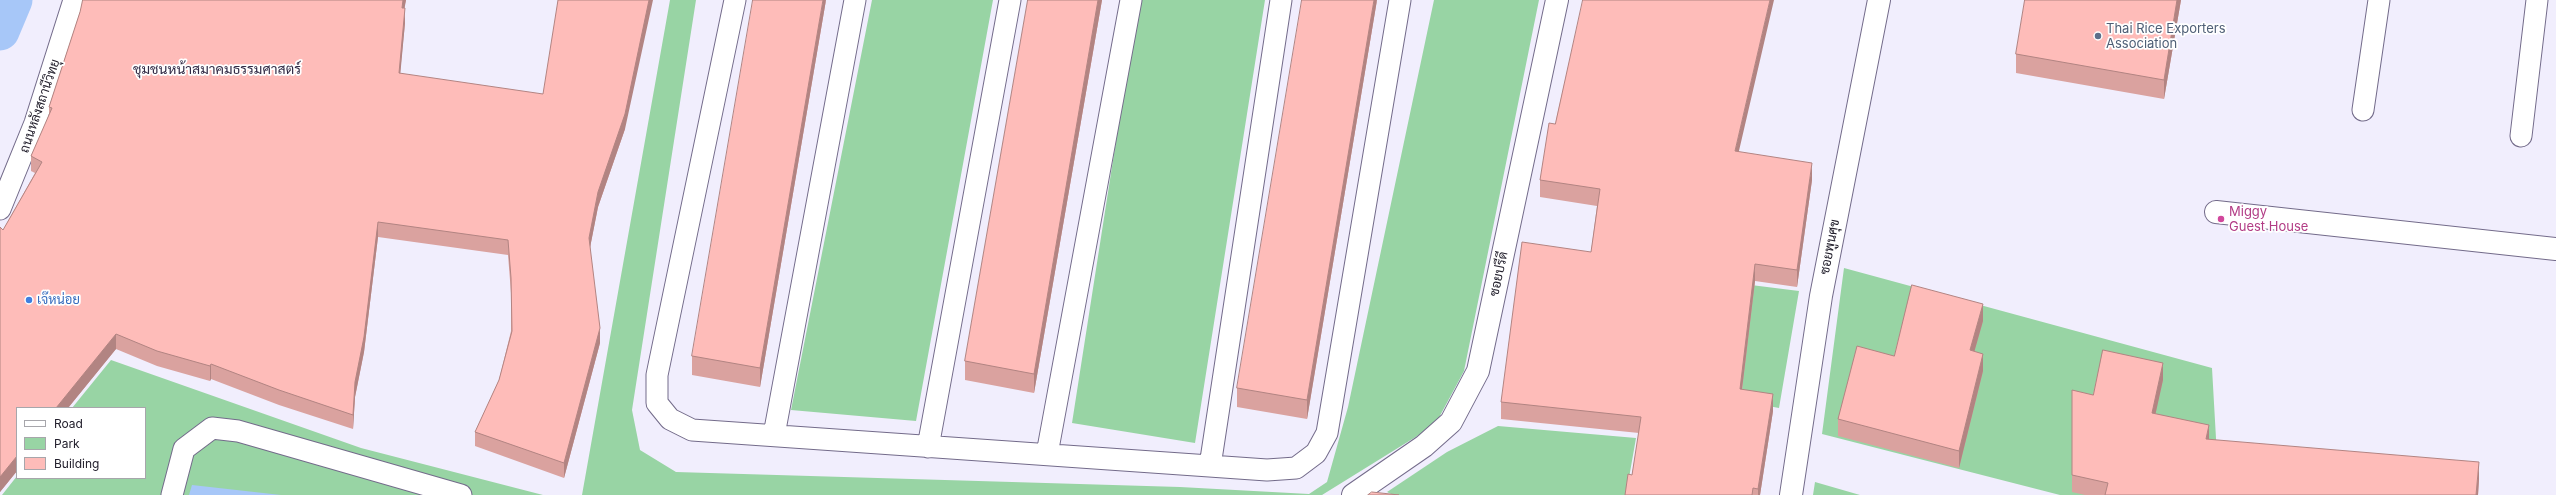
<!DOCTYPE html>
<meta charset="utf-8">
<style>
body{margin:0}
#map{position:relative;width:2556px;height:495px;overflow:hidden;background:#f1eefd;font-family:Inter,sans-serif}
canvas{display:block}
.legend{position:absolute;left:16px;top:407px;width:130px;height:72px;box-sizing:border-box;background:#fff;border:1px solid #a7a6ab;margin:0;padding:5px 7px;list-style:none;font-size:12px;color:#23202d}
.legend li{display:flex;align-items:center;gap:8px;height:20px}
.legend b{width:20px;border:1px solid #a7a6ab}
</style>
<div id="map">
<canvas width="2556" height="495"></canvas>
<ul class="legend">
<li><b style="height:5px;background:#fff"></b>Road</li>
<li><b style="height:11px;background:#98d4a4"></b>Park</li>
<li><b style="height:11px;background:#febcb9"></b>Building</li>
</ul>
</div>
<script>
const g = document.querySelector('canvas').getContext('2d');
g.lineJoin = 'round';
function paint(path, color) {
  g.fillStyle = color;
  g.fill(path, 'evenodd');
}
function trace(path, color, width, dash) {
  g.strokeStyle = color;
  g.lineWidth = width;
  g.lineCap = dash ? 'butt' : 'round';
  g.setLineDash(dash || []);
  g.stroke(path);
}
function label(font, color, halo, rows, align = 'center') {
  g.font = font + ' Inter,Sarabun,sans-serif';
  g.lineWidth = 3.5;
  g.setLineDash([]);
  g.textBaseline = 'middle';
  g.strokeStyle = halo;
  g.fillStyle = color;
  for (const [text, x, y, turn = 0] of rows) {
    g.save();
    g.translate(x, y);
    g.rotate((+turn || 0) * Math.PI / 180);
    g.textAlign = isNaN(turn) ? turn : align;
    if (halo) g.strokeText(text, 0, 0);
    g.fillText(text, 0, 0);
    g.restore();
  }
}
paint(new Path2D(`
 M 670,0 L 696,0 L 632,410 L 640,450 L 676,472 L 1180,487 L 1309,494 L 1327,482 L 1348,407 L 1434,0 L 1539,0 L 1464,371 L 1435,425 L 1322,495 L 582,495 Z
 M 872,0 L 993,0 L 916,421 L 791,410 Z
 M 1138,0 L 1265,0 L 1195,443 L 1072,423 Z
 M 1844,268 L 2212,368 L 2217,456 L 2212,495 L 2060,495 L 1822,434 Z
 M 1751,285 L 1799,291 L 1779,408 L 1741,401 Z
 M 111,360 L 361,448 L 543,495 L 2,495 L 17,476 L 17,478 L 145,478 L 145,408 L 72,408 Z
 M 1498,426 L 1636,438 L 1626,495 L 1393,495 L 1387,492 L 1447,452 Z
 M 1815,482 L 1860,495 L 1813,495 Z`), '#98d4a4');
paint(new Path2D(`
 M 192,485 L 281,495 L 189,495 Z`), '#a7c7f8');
trace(new Path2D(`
 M 0,31 L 13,0`), '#a7c7f8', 39);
const lane = new Path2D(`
 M 735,0 L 657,375 L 657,403 L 670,419 L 692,430 L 1267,470 L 1296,468 L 1316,453 L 1327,433 L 1400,0
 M 2363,110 L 2379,0
 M 2521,136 L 2537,0
 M 0,209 L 35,123 L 74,0
 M 774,435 L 855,0
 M 928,447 L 1010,0
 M 1047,454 L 1131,0
 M 1210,466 L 1281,0
 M 172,495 L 184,449 L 212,428 L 238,431 L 461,495`);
const street = new Path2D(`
 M 2216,212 L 2556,249
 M 1353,495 L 1424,446 L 1451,422 L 1478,371 L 1557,0
 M 1791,495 L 1821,296 L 1879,0`);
trace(lane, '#736b8a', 23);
trace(street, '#736b8a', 24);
trace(lane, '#fff', 21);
trace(street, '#fff', 22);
paint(new Path2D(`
 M 83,0 L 406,0 L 404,8 L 405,23 L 400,73 L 625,129 L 598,207 L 590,247 L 600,343 L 564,478 L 475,446 L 475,432 L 499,380 L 511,331 L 511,293 L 508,255 L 378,237 L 364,352 L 355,397 L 353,429 L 279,405 L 211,379 L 210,381 L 157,366 L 116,349 L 68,408 L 17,408 L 17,471 L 0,492 L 0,227 L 3,230 L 35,173 L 31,171 L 31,156 L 49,116 L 49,107 L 80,12 Z
 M 826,0 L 760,387 L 692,375 L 692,356 Z
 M 1028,0 L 1102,0 L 1034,393 L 965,380 L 965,361 Z
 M 1377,0 L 1307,419 L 1237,407 L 1237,388 Z
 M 2025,0 L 2181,0 L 2164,99 L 2016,73 L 2016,54 Z
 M 1555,124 L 1738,152 L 1812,180 L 1797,287 L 1755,281 L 1742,390 L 1773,411 L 1760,495 L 1625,495 L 1632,475 L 1639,433 L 1501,419 L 1501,402 L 1591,252 L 1597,206 L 1540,197 L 1540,180 Z
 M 1983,321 L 1974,352 L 1983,371 L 1959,468 L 1838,436 L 1838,419 L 1894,356 Z
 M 2163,380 L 2155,414 L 2209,439 L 2479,479 L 2478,495 L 2085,495 L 2072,492 L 2072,390 L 2093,395 Z`), '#daa29f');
paint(new Path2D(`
 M 403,0 L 406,0 L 402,23 L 402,8 Z
 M 649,0 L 653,0 L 625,129 L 598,207 L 589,253 L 589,238 L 598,192 Z
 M 823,0 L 826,0 L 760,387 L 760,368 Z
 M 1098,0 L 1102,0 L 1034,393 L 1034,374 Z
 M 1374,0 L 1377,0 L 1307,419 L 1307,400 Z
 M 1770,0 L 1774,0 L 1735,168 L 1735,151 Z
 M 2177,0 L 2181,0 L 2164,99 L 2164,80 Z
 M 405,8 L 405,23 L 399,88 L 399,73 Z
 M 1812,163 L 1812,180 L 1797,287 L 1797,270 Z
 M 378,222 L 378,237 L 364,352 L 355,397 L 353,429 L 353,415 L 355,382 Z
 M 1755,264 L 1755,281 L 1740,406 L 1740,389 Z
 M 1983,304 L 1983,321 L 1970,367 L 1970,350 Z
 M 600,328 L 600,343 L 564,478 L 564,463 Z
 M 116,334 L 116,349 L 68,408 L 56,408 Z
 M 1983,354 L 1983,371 L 1959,468 L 1959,451 Z
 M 2163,363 L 2163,380 L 2152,430 L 2152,413 Z
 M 211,364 L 211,379 L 210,381 L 210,366 Z
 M 1773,394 L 1773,411 L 1760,495 L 1758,495 L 1758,489 Z
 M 2209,425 L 2209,442 L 2206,439 Z
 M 17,456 L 17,471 L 0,492 L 0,477 Z
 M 2479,462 L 2479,479 L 2478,495 L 2476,495 Z`), '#b28482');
const building = new Path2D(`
 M 83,0 L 403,0 L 402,8 L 405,8 L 399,73 L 543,94 L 558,0 L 649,0 L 625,114 L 598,192 L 589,238 L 600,328 L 564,463 L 475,432 L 499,380 L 512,331 L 511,278 L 508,240 L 378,222 L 364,337 L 355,382 L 353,415 L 279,390 L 211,364 L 210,366 L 157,351 L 116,334 L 56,408 L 17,408 L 17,456 L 0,477 L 0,227 L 3,230 L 42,162 L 31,156 L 52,108 L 49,107 L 80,12 Z
 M 753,0 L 823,0 L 760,368 L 692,356 Z
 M 1028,0 L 1098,0 L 1034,374 L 965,361 Z
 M 1302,0 L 1374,0 L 1307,400 L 1237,388 Z
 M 1583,0 L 1770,0 L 1735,151 L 1812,163 L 1797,270 L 1755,264 L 1740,389 L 1773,394 L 1758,489 L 1753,488 L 1752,495 L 1625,495 L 1628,474 L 1632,475 L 1641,417 L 1501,402 L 1522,242 L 1591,252 L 1600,189 L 1540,180 L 1549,123 L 1555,124 Z
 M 2025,0 L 2177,0 L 2164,80 L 2016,54 Z
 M 1912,285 L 1983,304 L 1970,350 L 1983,354 L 1959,451 L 1838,419 L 1857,346 L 1894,356 Z
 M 2103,350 L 2163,363 L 2152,413 L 2209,425 L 2206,439 L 2479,462 L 2476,495 L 2105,495 L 2108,483 L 2072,475 L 2072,390 L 2093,395 Z
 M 1372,492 L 1399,495 L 1368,495 Z`);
paint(building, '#febcb9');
trace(building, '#b28482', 1);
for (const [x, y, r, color] of [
 [2098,36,4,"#5c6f8a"],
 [2221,219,4,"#d1479c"],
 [29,300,4,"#3f7fe0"]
]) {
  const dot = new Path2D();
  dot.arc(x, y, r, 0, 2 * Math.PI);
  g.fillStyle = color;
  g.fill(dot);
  trace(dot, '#fff', 1.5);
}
label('13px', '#4e5e75', '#fff', [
 ["Thai Rice Exporters",2106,29],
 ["Association",2106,44]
], 'left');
label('13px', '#23202d', '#fff', [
 ["ถนนหลังสถานีวิทยุ",40,106,-71],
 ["ซอยพูนศุข",1830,247,-79],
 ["ซอยปรีดี",1499,274,-78]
]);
label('13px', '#b23c85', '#fff', [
 ["Miggy",2229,212],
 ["Guest House",2229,227]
], 'left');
label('13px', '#366cbe', '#fff', [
 ["เจ๊หน่อย",37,300]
], 'left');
label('14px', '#312a45', '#fff', [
 ["ชุมชนหน้าสมาคมธรรมศาสตร์",217,70]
]);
</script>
